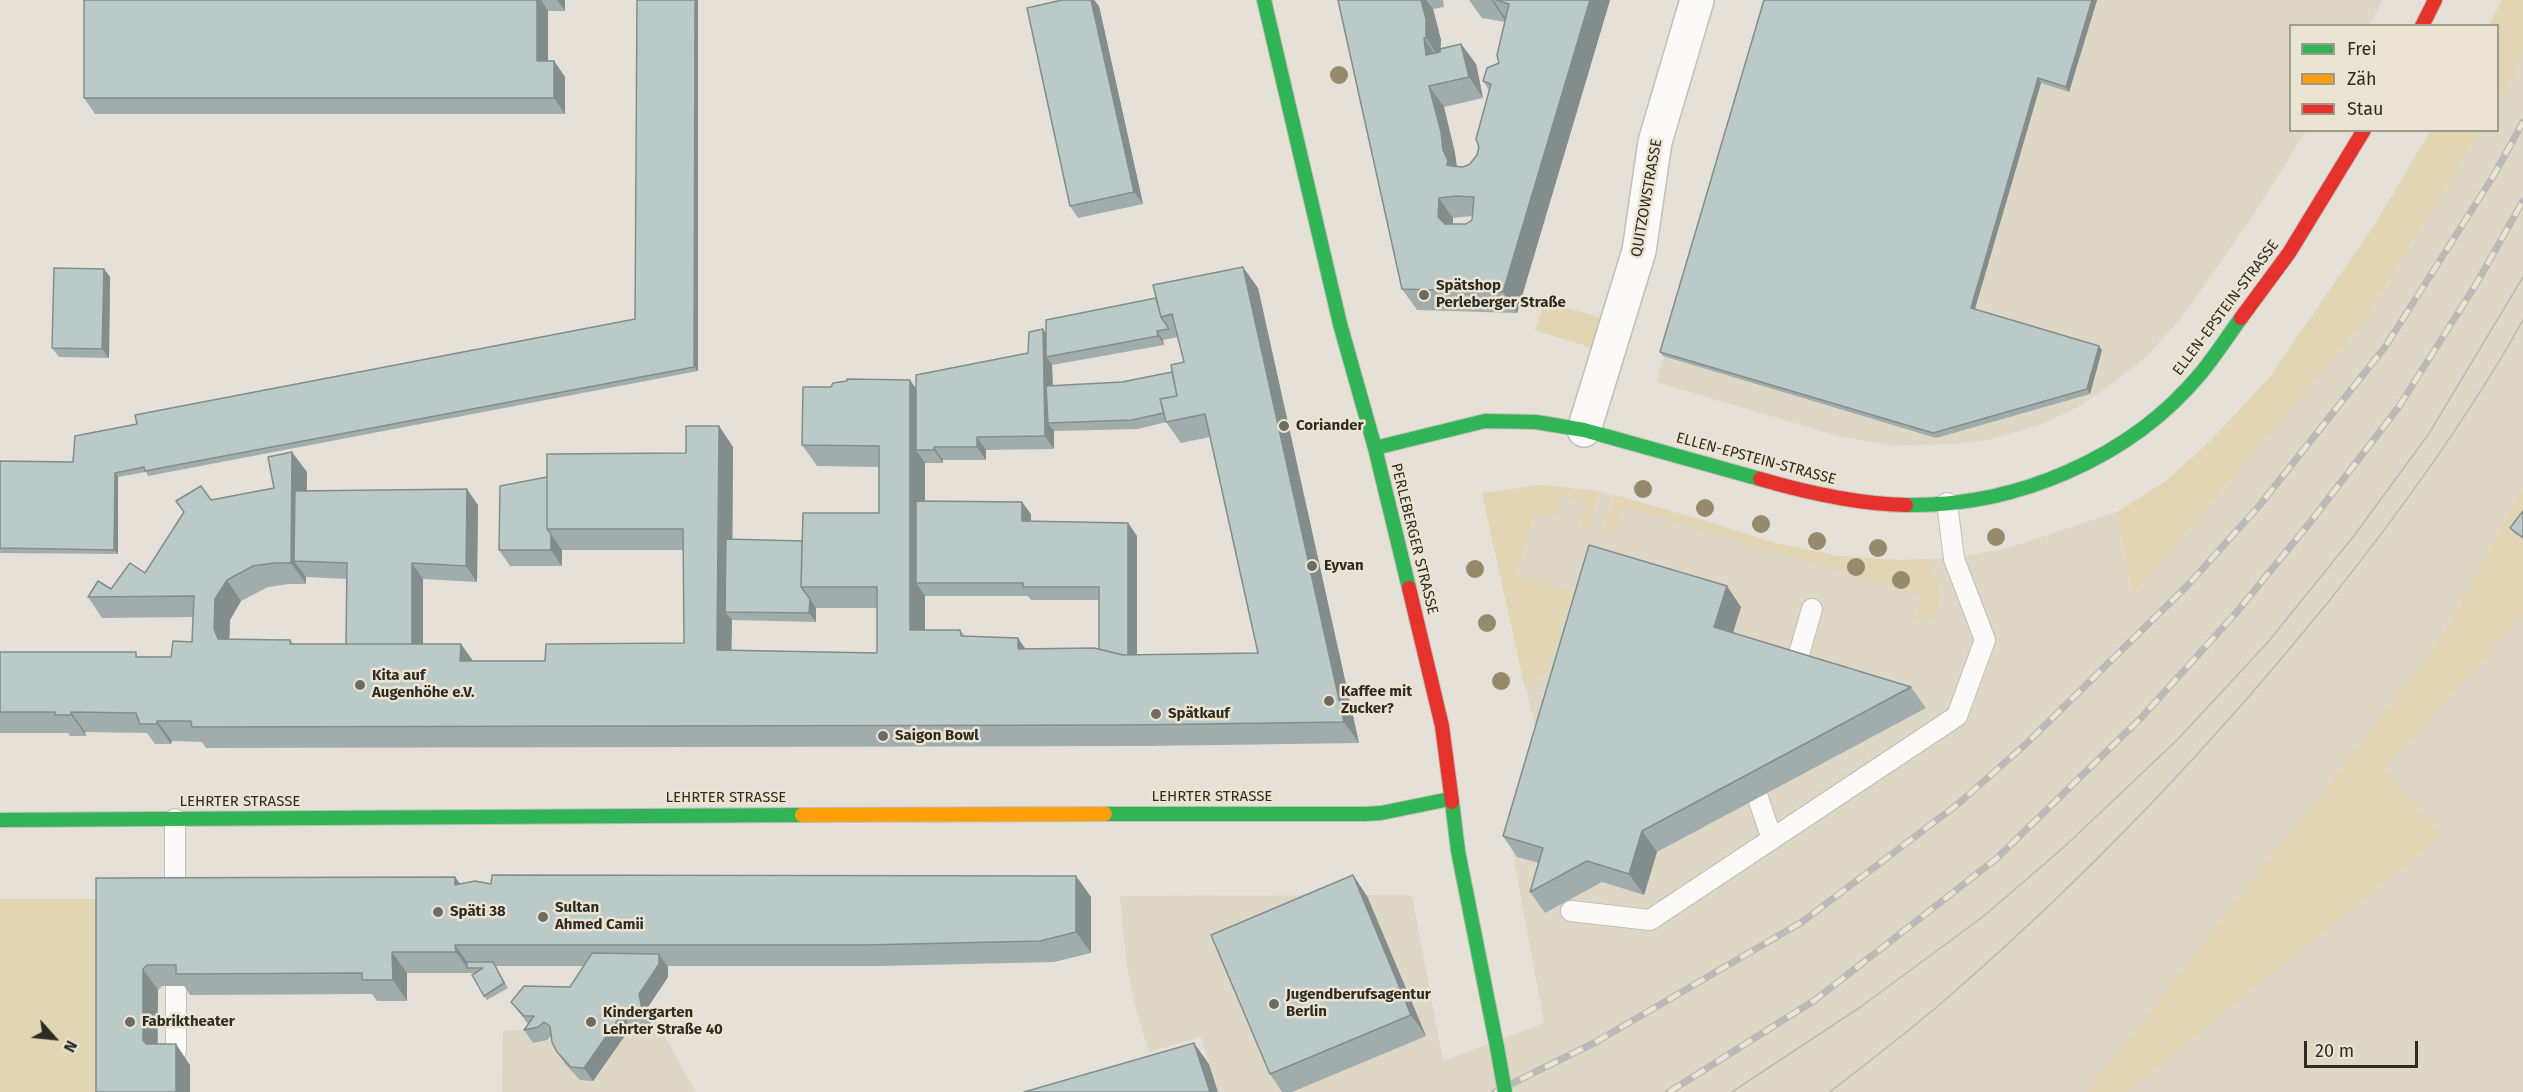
<!DOCTYPE html>
<meta charset="utf-8">
<style>
body{margin:0}
#map{position:relative;width:2523px;height:1092px;overflow:hidden;background:#e5e1d8;font-family:"Fira Sans",sans-serif}
canvas{display:block}
.legend{position:absolute;left:2289px;top:24px;width:210px;height:108px;box-sizing:border-box;background:#ebe4d2;border:2px solid #9f9a8c;margin:0;padding:8px 10px;list-style:none;font-size:18px;color:#2e2b24}
.legend li{display:flex;align-items:center;gap:12px;height:30px}
.legend b{width:30px;border:2px solid #9f9a8c}
.north{position:absolute;left:24px;top:1008px;width:60px;height:60px;-webkit-text-stroke:4px #ebe4d2;paint-order:stroke;rotate:117deg;font-size:16px;font-weight:700;line-height:24px;text-align:center;color:#2e2b24}
.north::after{content:'';display:block;margin:auto;width:21px;height:27px;background:#2e2b24;clip-path:polygon(50% 0,100% 100%,50% 72%,0 100%)}
.scale{position:absolute;left:2304px;top:1041px;width:114px;height:27px;box-sizing:border-box;border:3px solid #2e2b24;border-top:0;padding-left:8px;font-size:18px;line-height:21px;white-space:nowrap;color:#2e2b24;-webkit-text-stroke:4px #ebe4d2;paint-order:stroke}
</style>
<div id="map">
<canvas width="2523" height="1092"></canvas>
<ul class="legend">
<li><b style="height:8px;background:#30b455"></b>Frei</li>
<li><b style="height:8px;background:#ff9f0a"></b>Zäh</li>
<li><b style="height:8px;background:#e5322d"></b>Stau</li>
</ul>
<div class="north">N</div>
<div class="scale">20 m</div>
</div>
<script>
const g = document.querySelector('canvas').getContext('2d');
g.lineJoin = 'round';
function paint(path, color) {
  g.fillStyle = color;
  g.fill(path, 'evenodd');
}
function trace(path, color, width, dash) {
  g.strokeStyle = color;
  g.lineWidth = width;
  g.lineCap = dash ? 'butt' : 'round';
  g.setLineDash(dash || []);
  g.stroke(path);
}
function label(font, color, halo, rows, align = 'center') {
  g.font = font + ' "Fira Sans",sans-serif';
  g.lineWidth = 5;
  g.setLineDash([]);
  g.textBaseline = 'middle';
  g.strokeStyle = halo;
  g.fillStyle = color;
  for (const [text, x, y, turn = 0] of rows) {
    g.save();
    g.translate(x, y);
    g.rotate((+turn || 0) * Math.PI / 180);
    g.textAlign = isNaN(turn) ? turn : align;
    if (halo) g.strokeText(text, 0, 0);
    g.fillText(text, 0, 0);
    g.restore();
  }
}
paint(new Path2D(`
 M 1769,0 L 2383,0 L 2369,25 L 2290,26 L 2290,130 L 2306,131 L 2252,217 L 2182,317 L 2146,357 L 2112,384 L 2078,407 L 2037,426 L 1987,440 L 1954,444 L 1892,446 L 1838,436 L 1656,382 Z
 M 2523,51 L 2523,487 L 2449,625 L 2411,679 L 2086,1092 L 1218,1092 L 1201,1037 L 1149,1052 L 1134,1002 L 1126,960 L 1120,896 L 1412,895 L 1443,1061 L 1544,1023 L 1513,854 L 1542,758 L 1482,493 L 1540,485 L 1598,491 L 1701,519 L 1775,543 L 1838,556 L 1900,560 L 1952,558 L 2007,548 L 2117,512 L 2135,594 L 2363,323 L 2480,131 L 2498,130 L 2498,102 L 2514,75 Z
 M 2523,615 L 2523,1092 L 2126,1092 L 2442,836 L 2385,769 Z
 M 668,967 L 668,977 L 648,1007 L 696,1092 L 502,1092 L 503,1031 L 532,1029 Z`), '#ded7c5');
paint(new Path2D(`
 M 2502,0 L 2523,0 L 2523,51 L 2514,75 L 2498,102 L 2498,26 L 2489,25 Z
 M 2431,130 L 2480,131 L 2363,323 L 2134,595 L 2117,512 L 2166,481 L 2211,440 L 2269,378 L 2375,224 Z
 M 1545,301 L 1601,318 L 1592,348 L 1535,330 Z
 M 1540,485 L 1598,491 L 1588,529 L 1581,527 L 1588,502 L 1562,494 L 1554,518 L 1534,513 L 1515,575 L 1573,592 L 1548,671 L 1525,688 L 1482,493 Z
 M 2523,487 L 2523,615 L 2385,769 L 2442,836 L 2126,1092 L 2086,1092 L 2411,679 L 2449,625 Z
 M 1616,495 L 1775,543 L 1838,556 L 1900,560 L 1926,559 C 1937,585 1950,596 1929,621 L 1915,620 L 1924,597 L 1916,593 L 1622,506 L 1614,531 L 1605,528 Z
 M 0,899 L 110,899 L 110,1092 L 0,1092 Z`), '#e2d5b4');
const lane = new Path2D(`
 M 1795,668 L 1812,609
 M 1758,798 L 1772,839
 M 175,819 L 175,898
 M 1571,911 L 1650,920 L 1957,716 L 1985,640 L 1954,559 L 1947,503
 M 176,986 L 176,1051`);
const street = new Path2D(`
 M 1584,430 L 1639,251 L 1655,142 L 1697,0`);
const fast = new Path2D(`
 M 1264,0 L 1340,324 L 1375,448 L 1409,588
 M 1375,448 L 1485,421 L 1536,422 L 1584,430 L 1760,479
 M 1906,505 C 2015,507 2131,458 2201,373 C 2215,356 2228,336 2241,318
 M 1452,802 L 1458,851 L 1497,1047
 M 1105,814 L 1365,814 L 1381,813 L 1450,799
 M 0,820 L 802,815`);
const slow = new Path2D(`
 M 802,815 L 1105,814`);
const jam = new Path2D(`
 M 2422,26 L 2435,0
 M 2241,318 L 2289,253 L 2364,130
 M 1760,479 C 1808,493 1856,504 1906,505
 M 1409,588 L 1442,726 L 1452,802`);
trace(lane, '#c1beb6', 22);
trace(street, '#c1beb6', 36);
trace(fast, '#c1beb6', 16);
trace(slow, '#c1beb6', 16);
trace(jam, '#c1beb6', 16);
trace(lane, '#fbfaf9', 20);
trace(street, '#fbfaf9', 33);
trace(fast, '#30b455', 14);
trace(slow, '#ff9f0a', 14);
trace(jam, '#e5322d', 14);
trace(new Path2D(`
 M 1732,1092 L 1862,1006 L 1985,915 L 2064,847 L 2177,740 L 2268,642 L 2353,537 L 2428,435 L 2523,277
 M 1830,1092 C 1868,1062 1908,1032 1945,1000 C 2087,877 2215,743 2333,596 C 2402,509 2469,417 2523,320`), '#bab9b7', 1.5);
const rail = new Path2D(`
 M 1495,1092 L 1594,1043 L 1802,922 L 1958,804 L 2027,743 L 2188,585 L 2259,506 L 2385,347 L 2494,175 L 2523,122
 M 1669,1092 L 1815,1000 L 1996,859 L 2141,718 L 2235,614 L 2308,525 L 2398,408 L 2475,286 L 2523,201`);
trace(rail, '#bab9b7', 7);
trace(rail, '#ebe4d2', 4.5, [14]);
const fastBridge = new Path2D(`
 M 1497,1047 L 1505,1092`);
trace(fastBridge, '#c1beb6', 16, []);
trace(fastBridge, '#30b455', 14);
g.fillStyle = '#958a6b';
for (const [x, y] of [
 [1339,75],
 [1643,489],
 [1705,508],
 [1761,524],
 [1996,537],
 [1817,541],
 [1878,548],
 [1856,567],
 [1475,569],
 [1901,580],
 [1487,623],
 [1501,681]
]) {
  g.beginPath();
  g.arc(x, y, 9, 0, 2 * Math.PI);
  g.fill();
}
paint(new Path2D(`
 M 84,0 L 565,0 L 565,11 L 548,11 L 548,61 L 554,61 L 565,77 L 565,114 L 95,114 L 84,98 Z
 M 637,0 L 698,0 L 698,371 L 148,476 L 146,472 L 118,477 L 118,554 L 0,553 L 0,461 L 73,462 L 137,424 L 635,319 Z
 M 1062,0 L 1094,0 L 1099,6 L 1143,204 L 1078,218 L 1070,206 Z
 M 1338,0 L 1443,0 L 1444,7 L 1433,9 L 1441,40 L 1440,48 L 1461,44 L 1476,64 L 1483,98 L 1444,107 L 1455,153 L 1457,166 L 1463,167 L 1470,164 L 1477,155 L 1489,90 L 1483,81 L 1499,63 L 1505,22 L 1482,18 L 1469,0 L 1610,0 L 1517,313 L 1417,310 L 1402,289 ZM 1472,216 L 1472,220 L 1466,224 L 1453,224 L 1453,218 Z
 M 2097,0 L 2069,92 L 2041,83 L 1975,309 L 2102,350 L 2090,394 L 1936,438 L 1663,356 L 1660,352 Z
 M 104,269 L 110,277 L 109,358 L 59,357 L 52,348 Z
 M 1258,288 L 1359,743 L 1149,746 L 206,748 L 202,742 L 172,741 L 171,744 L 155,744 L 147,733 L 85,732 L 86,736 L 70,736 L 68,733 L 0,733 L 0,652 L 171,657 L 192,642 L 193,617 L 102,618 L 88,597 L 111,589 L 145,573 L 211,500 L 274,488 L 307,472 L 307,491 L 478,505 L 477,582 L 423,579 L 423,644 L 461,644 L 473,661 L 545,661 L 684,643 L 683,550 L 562,550 L 562,566 L 510,566 L 499,550 L 686,453 L 719,426 L 733,447 L 732,539 L 802,541 L 879,513 L 879,467 L 817,466 L 802,445 L 831,387 L 910,380 L 916,389 L 1028,353 L 1046,333 ZM 1178,337 L 1184,362 L 1172,372 L 1122,382 L 1053,386 L 1052,365 L 1164,345 L 1163,340 ZM 1166,422 L 1181,443 L 1210,437 L 1258,653 L 1137,655 L 1137,536 L 1128,523 L 1031,521 L 1031,514 L 925,501 L 925,463 L 943,463 L 943,460 L 986,460 L 986,450 L 1054,449 L 1054,431 L 1138,429 ZM 306,577 L 347,579 L 346,644 L 294,644 L 290,640 L 229,639 L 230,620 L 241,601 L 268,587 L 289,584 L 306,584 ZM 925,596 L 1028,596 L 1031,600 L 1099,600 L 1099,649 L 1026,649 L 965,636 L 960,630 L 925,630 ZM 816,608 L 877,608 L 877,653 L 731,650 L 732,620 L 816,622 Z
 M 2523,511 L 2523,539 L 2513,532 L 2510,528 Z
 M 1741,607 L 1733,633 L 1911,687 L 1926,708 L 1657,852 L 1644,895 L 1602,882 L 1545,913 L 1530,892 L 1539,863 L 1517,857 L 1503,836 Z
 M 1076,876 L 1091,897 L 1091,953 L 1054,962 L 880,966 L 667,966 L 668,977 L 648,1007 L 651,1027 L 631,1027 L 593,1081 L 580,1080 L 566,1065 L 557,1052 L 551,1036 L 547,1040 L 533,1043 L 524,1030 L 528,1024 L 511,1002 L 570,987 L 584,966 L 496,966 L 508,988 L 487,1000 L 484,996 L 476,973 L 407,973 L 407,1001 L 377,1001 L 372,994 L 190,995 L 184,986 L 162,986 L 158,990 L 158,1044 L 190,1065 L 96,1092 L 96,878 L 455,877 L 460,884 L 491,884 Z
 M 1367,896 L 1426,1036 L 1292,1092 L 1282,1092 L 1270,1074 Z`), '#a1adac');
paint(new Path2D(`
 M 537,0 L 541,0 L 548,11 L 548,77 L 537,61 Z
 M 557,0 L 565,0 L 565,11 Z
 M 695,0 L 698,0 L 698,371 L 694,367 Z
 M 1091,0 L 1094,0 L 1099,6 L 1143,204 L 1134,192 Z
 M 1421,0 L 1426,0 L 1433,9 L 1441,40 L 1440,59 L 1426,38 Z
 M 1492,0 L 1493,0 L 1507,20 L 1506,22 L 1492,1 Z
 M 1590,0 L 1610,0 L 1517,313 L 1503,292 Z
 M 2092,0 L 2097,0 L 2069,92 L 2066,87 Z
 M 1424,38 L 1438,59 L 1426,55 Z
 M 1461,44 L 1476,64 L 1483,98 L 1469,77 Z
 M 554,61 L 565,77 L 565,114 L 554,98 Z
 M 2038,78 L 2041,83 L 1974,312 L 1971,308 Z
 M 1429,86 L 1444,107 L 1455,153 L 1457,171 L 1447,165 L 1443,150 Z
 M 1439,198 L 1453,218 L 1453,238 L 1438,217 Z
 M 1243,267 L 1258,288 L 1359,743 L 1344,722 Z
 M 104,269 L 110,277 L 109,358 L 102,349 Z
 M 1043,329 L 1052,342 L 1046,357 L 1052,365 L 1054,423 L 1048,423 L 1054,431 L 1054,449 L 1045,436 Z
 M 1157,331 L 1163,340 L 1164,345 L 1158,336 Z
 M 2099,346 L 2102,350 L 2090,394 L 2087,389 Z
 M 910,380 L 925,401 L 916,450 L 925,463 L 925,583 L 916,583 L 925,596 L 925,651 L 910,630 Z
 M 719,426 L 733,447 L 732,612 L 725,612 L 732,620 L 731,670 L 717,650 Z
 M 977,437 L 986,450 L 986,460 L 977,447 Z
 M 934,447 L 943,460 L 943,463 L 934,450 Z
 M 292,452 L 307,472 L 306,562 L 294,561 L 306,577 L 306,584 L 291,563 Z
 M 115,473 L 118,477 L 118,554 L 114,550 Z
 M 467,489 L 478,505 L 477,582 L 466,566 Z
 M 1022,502 L 1031,514 L 1031,533 L 1022,521 Z
 M 1128,523 L 1137,536 L 1137,676 L 1128,664 Z
 M 551,534 L 562,550 L 562,566 L 551,550 Z
 M 412,563 L 423,579 L 423,664 L 412,648 Z
 M 227,580 L 241,601 L 230,620 L 229,650 L 218,639 L 214,629 L 215,599 Z
 M 1727,586 L 1741,607 L 1728,648 L 1714,627 Z
 M 810,599 L 816,608 L 816,622 L 809,613 Z
 M 1018,638 L 1032,658 L 1018,649 Z
 M 461,644 L 476,665 L 460,661 Z
 M 71,712 L 85,732 L 86,736 L 71,715 Z
 M 157,721 L 172,741 L 171,744 L 157,724 Z
 M 1642,831 L 1657,852 L 1644,895 L 1629,874 Z
 M 1353,875 L 1367,896 L 1426,1036 L 1411,1015 Z
 M 1076,876 L 1091,897 L 1091,953 L 1076,932 Z
 M 455,877 L 470,898 L 455,885 Z
 M 455,945 L 470,966 L 467,968 L 456,952 Z
 M 392,952 L 407,973 L 407,1001 L 393,980 Z
 M 659,954 L 668,967 L 668,977 L 648,1007 L 651,1027 L 643,1014 L 639,994 Z
 M 143,969 L 158,990 L 157,1061 L 143,1040 Z
 M 622,1014 L 631,1027 L 593,1081 L 584,1068 Z
 M 1194,1043 L 1209,1064 L 1218,1092 L 1210,1092 Z
 M 176,1044 L 190,1065 L 190,1092 L 176,1092 Z`), '#838d8c');
const building = new Path2D(`
 M 84,0 L 537,0 L 537,61 L 554,61 L 554,98 L 84,98 Z
 M 637,0 L 695,0 L 694,367 L 145,471 L 144,467 L 115,473 L 114,550 L 0,548 L 0,461 L 73,462 L 75,436 L 137,424 L 135,415 L 635,319 Z
 M 1062,0 L 1091,0 L 1134,192 L 1070,206 L 1027,8 Z
 M 1338,0 L 1421,0 L 1426,19 L 1426,38 L 1424,38 L 1426,55 L 1440,52 L 1440,49 L 1461,44 L 1469,77 L 1429,86 L 1441,132 L 1443,150 L 1448,161 L 1447,165 L 1451,166 L 1463,167 L 1470,164 L 1477,155 L 1479,147 L 1476,139 L 1491,84 L 1483,81 L 1487,68 L 1499,63 L 1497,55 L 1509,4 L 1496,0 L 1590,0 L 1503,292 L 1402,289 ZM 1456,196 L 1474,197 L 1472,220 L 1466,224 L 1445,224 L 1438,217 L 1439,198 Z
 M 1764,0 L 2092,0 L 2066,87 L 2038,78 L 1971,308 L 2099,346 L 2087,389 L 1933,433 L 1660,352 Z
 M 1243,267 L 1344,722 L 1134,725 L 192,727 L 191,721 L 157,721 L 157,724 L 140,724 L 136,713 L 71,712 L 71,715 L 55,715 L 55,712 L 0,712 L 0,652 L 136,652 L 136,657 L 171,657 L 173,641 L 192,642 L 194,596 L 88,597 L 98,581 L 111,589 L 130,563 L 145,573 L 184,512 L 176,501 L 201,486 L 211,500 L 274,488 L 268,457 L 292,452 L 291,563 L 274,563 L 253,566 L 227,580 L 215,599 L 214,629 L 218,639 L 290,640 L 290,644 L 461,644 L 460,661 L 545,661 L 546,644 L 684,643 L 683,529 L 547,529 L 547,454 L 686,453 L 686,426 L 719,426 L 717,650 L 877,653 L 877,587 L 801,587 L 803,513 L 879,513 L 879,446 L 802,445 L 803,387 L 831,387 L 833,383 L 847,381 L 847,379 L 910,380 L 910,630 L 960,630 L 961,636 L 1018,638 L 1018,649 L 1094,648 L 1123,655 L 1258,653 L 1205,414 L 1166,422 L 1160,399 L 1177,396 L 1171,365 L 1184,362 L 1172,314 L 1161,317 L 1153,285 Z
 M 54,268 L 104,269 L 102,349 L 52,348 Z
 M 1156,298 L 1161,317 L 1169,329 L 1157,331 L 1158,336 L 1046,357 L 1046,320 Z
 M 1043,329 L 1045,436 L 977,437 L 977,447 L 934,447 L 934,450 L 916,450 L 916,375 L 1028,353 L 1029,332 Z
 M 1172,372 L 1177,396 L 1160,399 L 1164,413 L 1132,420 L 1048,423 L 1046,386 L 1122,382 Z
 M 547,477 L 547,529 L 551,534 L 551,550 L 499,550 L 500,486 Z
 M 467,489 L 466,566 L 412,563 L 412,644 L 346,644 L 347,563 L 294,561 L 295,491 Z
 M 916,501 L 1022,502 L 1022,521 L 1128,523 L 1128,655 L 1123,655 L 1099,649 L 1099,587 L 1023,587 L 1023,583 L 916,583 Z
 M 2523,511 L 2523,536 L 2522,537 L 2510,528 Z
 M 726,539 L 802,541 L 801,587 L 810,599 L 809,613 L 725,612 Z
 M 1589,545 L 1727,586 L 1714,627 L 1911,687 L 1642,831 L 1629,874 L 1587,861 L 1530,892 L 1543,848 L 1503,836 Z
 M 492,875 L 1076,876 L 1076,932 L 1040,941 L 865,945 L 455,945 L 456,952 L 392,952 L 393,980 L 362,980 L 362,973 L 176,974 L 176,965 L 147,965 L 143,969 L 143,1040 L 146,1044 L 176,1044 L 176,1092 L 96,1092 L 96,878 L 455,877 L 455,885 L 475,881 L 491,884 Z
 M 1353,875 L 1411,1015 L 1270,1074 L 1211,935 Z
 M 592,953 L 659,954 L 659,964 L 639,994 L 643,1014 L 622,1014 L 584,1068 L 571,1067 L 557,1052 L 552,1042 L 550,1026 L 544,1022 L 538,1027 L 524,1030 L 534,1016 L 524,1016 L 511,1002 L 524,986 L 570,987 Z
 M 467,962 L 493,962 L 504,983 L 484,996 L 472,975 L 483,968 L 467,968 Z
 M 1194,1043 L 1210,1092 L 1024,1092 Z`);
paint(building, '#bbc9c8');
trace(building, '#838d8c', 1.5);
for (const [x, y, r, color] of [
 [1424,295,6,"#6e6b63"],
 [1284,426,6,"#6e6b63"],
 [1312,566,6,"#6e6b63"],
 [360,685,6,"#6e6b63"],
 [1329,701,6,"#6e6b63"],
 [1156,714,6,"#6e6b63"],
 [883,736,6,"#6e6b63"],
 [438,912,6,"#6e6b63"],
 [543,917,6,"#6e6b63"],
 [1274,1004,6,"#6e6b63"],
 [130,1022,6,"#6e6b63"],
 [591,1022,6,"#6e6b63"]
]) {
  const dot = new Path2D();
  dot.arc(x, y, r, 0, 2 * Math.PI);
  g.fillStyle = color;
  g.fill(dot);
  trace(dot, '#ebe4d2', 2);
}
label('15px', '#2e2b24', '#ebe4d2', [
 ["QUITZOWSTRASSE",1647,198,-80],
 ["ELLEN-EPSTEIN-STRASSE",2226,308,-53],
 ["ELLEN-EPSTEIN-STRASSE",1756,459,15],
 ["PERLEBERGER STRASSE",1414,539,76],
 ["LEHRTER STRASSE",1212,797],
 ["LEHRTER STRASSE",726,798],
 ["LEHRTER STRASSE",240,802]
]);
label('bold 15px', '#2e2b24', '#ebe4d2', [
 ["Spätshop",1436,286],
 ["Perleberger Straße",1436,303],
 ["Coriander",1296,426],
 ["Eyvan",1324,566],
 ["Kita auf",372,676],
 ["Augenhöhe e.V.",372,693],
 ["Kaffee mit",1341,692],
 ["Zucker?",1341,709],
 ["Spätkauf",1168,714],
 ["Saigon Bowl",895,736],
 ["Sultan",555,908],
 ["Ahmed Camii",555,925],
 ["Späti 38",450,912],
 ["Jugendberufsagentur",1286,995],
 ["Berlin",1286,1012],
 ["Kindergarten",603,1013],
 ["Lehrter Straße 40",603,1030],
 ["Fabriktheater",142,1022]
], 'left');
</script>
